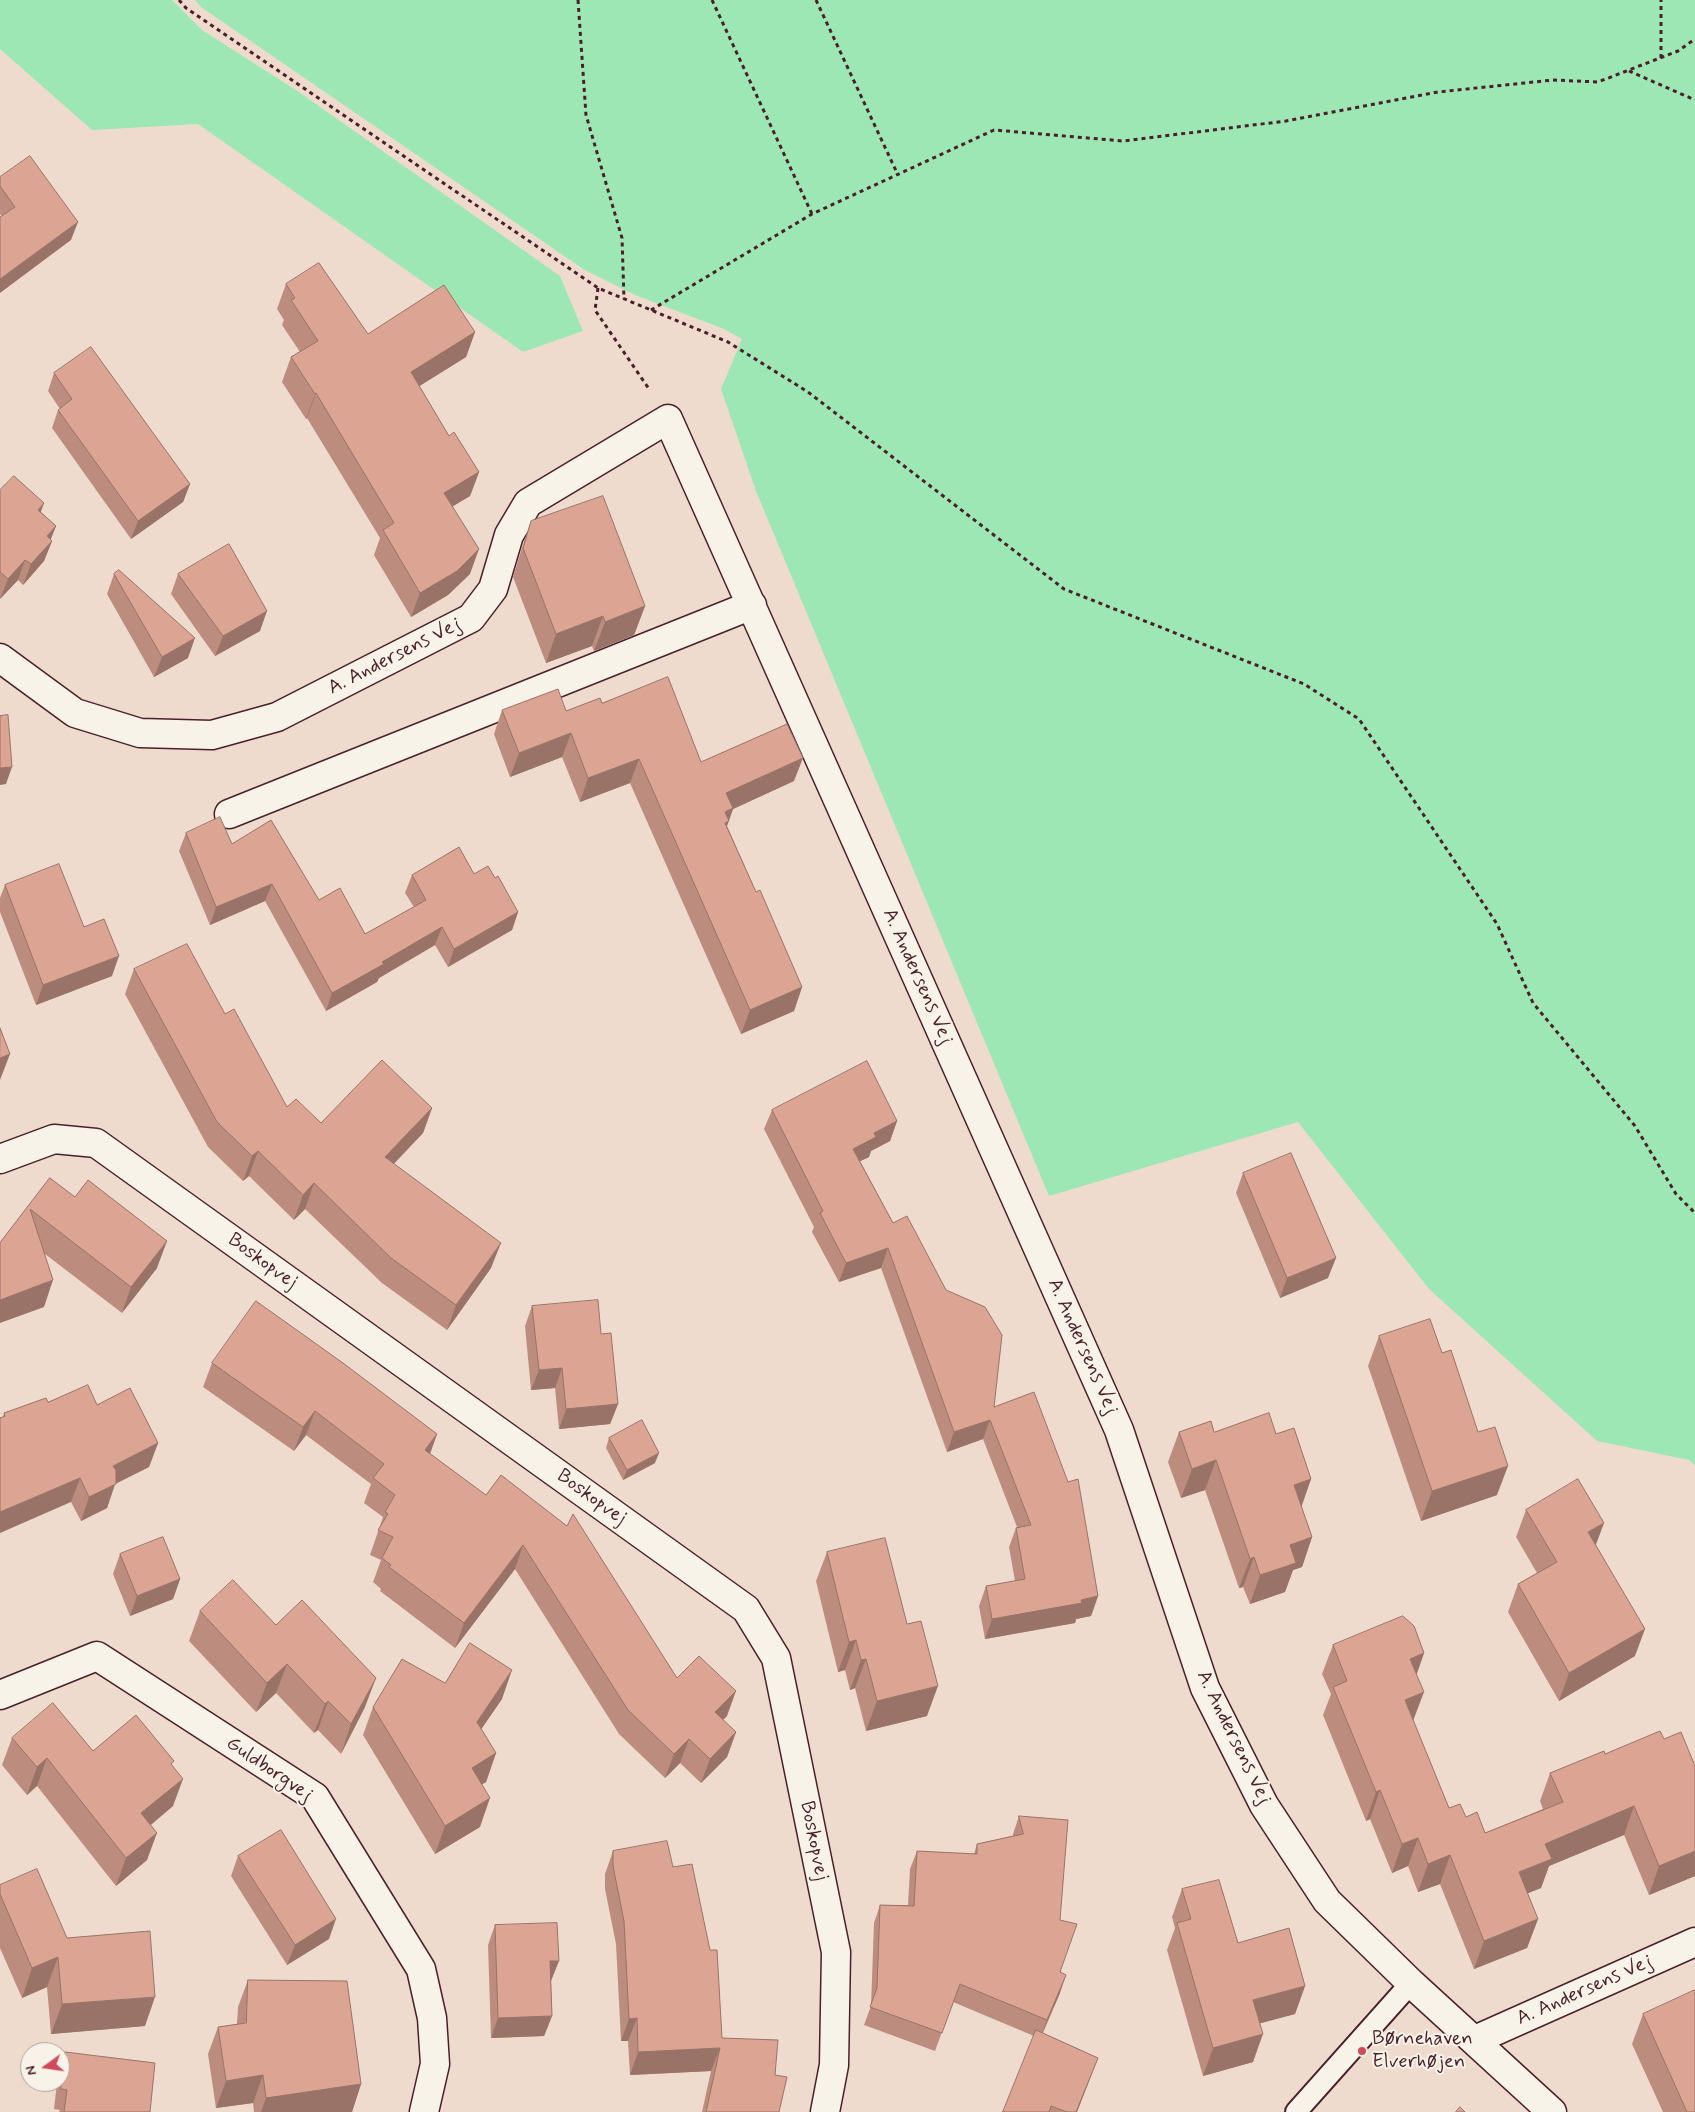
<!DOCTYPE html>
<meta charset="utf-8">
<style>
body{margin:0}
#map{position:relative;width:1695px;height:2112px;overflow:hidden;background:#efdbce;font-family:Mynerve,sans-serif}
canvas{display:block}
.north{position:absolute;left:20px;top:2042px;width:50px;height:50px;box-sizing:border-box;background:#f7f3e8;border:1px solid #b29e9c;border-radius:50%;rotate:256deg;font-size:14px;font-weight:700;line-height:20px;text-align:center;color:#4a1f2b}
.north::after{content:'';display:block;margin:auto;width:18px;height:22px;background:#d1495b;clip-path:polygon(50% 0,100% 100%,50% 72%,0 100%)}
</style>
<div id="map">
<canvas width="1695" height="2112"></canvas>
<div class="north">N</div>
</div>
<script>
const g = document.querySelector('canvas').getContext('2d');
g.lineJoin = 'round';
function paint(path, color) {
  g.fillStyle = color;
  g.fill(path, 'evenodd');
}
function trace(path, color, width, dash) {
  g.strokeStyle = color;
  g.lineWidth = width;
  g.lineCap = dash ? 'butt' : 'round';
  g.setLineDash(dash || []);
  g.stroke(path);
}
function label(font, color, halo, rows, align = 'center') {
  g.font = font + ' Mynerve,sans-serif';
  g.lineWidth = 4;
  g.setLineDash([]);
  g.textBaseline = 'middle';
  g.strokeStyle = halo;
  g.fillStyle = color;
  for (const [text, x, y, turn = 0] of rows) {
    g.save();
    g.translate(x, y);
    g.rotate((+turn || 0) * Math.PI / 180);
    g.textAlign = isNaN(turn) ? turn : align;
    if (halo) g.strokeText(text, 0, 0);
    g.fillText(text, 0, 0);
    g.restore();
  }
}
paint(new Path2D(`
 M 0,0 L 172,0 L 202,30 L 299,92 L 560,276 L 583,331 L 523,352 L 198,124 L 92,130 L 0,49 Z
 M 195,0 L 1695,0 L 1695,1465 L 1689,1460 L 1597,1441 L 1429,1289 L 1298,1122 L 1049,1196 L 756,491 L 721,389 L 742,339 L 724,329 L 635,295 L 583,269 L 201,7 Z`), '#9de7b5');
const lane = new Path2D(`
 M 1296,2112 L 1411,1983`);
const street = new Path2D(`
 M 0,658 L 75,713 L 140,733 L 212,735 L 277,717 L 471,618 L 493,589 L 509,535 L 528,503 L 668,419 L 1119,1430 L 1205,1688 L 1264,1805 L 1327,1901 L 1411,1983 L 1552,2112
 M 229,814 L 752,605
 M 0,1159 L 54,1139 L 96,1143 L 746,1609 L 776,1658 L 836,1952 L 834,2065 L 825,2112
 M 0,1695 L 97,1656 L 315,1797 L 421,1969 L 432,2018 L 435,2064 L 424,2112
 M 1475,2040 L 1695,1942`);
trace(lane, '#4a1f2b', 24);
trace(street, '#4a1f2b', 31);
trace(new Path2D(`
 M 179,0 L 186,8 L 598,288 L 728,342 L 808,392 L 1064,589 L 1304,684 L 1359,719 L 1497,924 L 1533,1003 L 1635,1126 L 1676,1194 L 1695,1213
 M 578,0 L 586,115 L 622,238 L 624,299
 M 712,0 L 812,214
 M 816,0 L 898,175
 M 1661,58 L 1661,0
 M 1629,71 L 1695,100
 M 598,288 L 595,310 L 649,389
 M 651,310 L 812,214 L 994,130 L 1123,141 L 1286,121 L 1438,92 L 1553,80 L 1598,82 L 1678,51 L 1695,39`), '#4a1f2b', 3, [4, 4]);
trace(lane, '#f7f3e8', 20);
trace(street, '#f7f3e8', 28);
paint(new Path2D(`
 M 0,177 L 71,240 L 2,216 L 0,214 Z
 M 286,284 L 368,334 L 475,332 L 466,357 L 419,386 L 449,436 L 479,472 L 470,496 L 453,506 L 470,574 L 448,595 L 411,617 L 374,555 L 380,538 L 307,418 L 306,419 L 282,382 L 291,357 L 300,352 L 282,325 L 284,320 L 277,309 Z
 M 54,373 L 190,484 L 183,502 L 131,539 L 52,428 L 58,410 L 60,409 L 48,391 Z
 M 0,490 L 41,512 L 56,526 L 50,540 L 52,541 L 44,561 L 23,585 L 18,580 L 0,599 Z
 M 531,521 L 645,606 L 634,635 L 594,651 L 592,646 L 546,663 L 513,577 L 521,551 Z
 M 114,574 L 188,658 L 154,677 L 107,594 Z
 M 178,574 L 260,631 L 215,656 L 171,594 Z
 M 602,703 L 701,762 L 794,781 L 733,809 L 727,826 L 756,892 L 802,987 L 794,1011 L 741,1034 L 630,783 L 580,802 L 562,757 L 510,777 L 494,734 L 502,710 L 566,711 Z
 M 186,833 L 232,844 L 319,900 L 365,934 L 414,907 L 405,893 L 412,875 L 474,874 L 495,878 L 518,912 L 512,930 L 448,967 L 435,945 L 379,978 L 377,982 L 326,1011 L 265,901 L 210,925 L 179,851 Z
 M 5,885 L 84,927 L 112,976 L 36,1005 L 0,912 L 0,898 Z
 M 134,969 L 225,1014 L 287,1107 L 321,1123 L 432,1108 L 423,1133 L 394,1164 L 491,1268 L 447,1330 L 382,1283 L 305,1209 L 294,1220 L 249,1176 L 243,1181 L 208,1147 L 125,994 Z
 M 772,1110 L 897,1121 L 890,1141 L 871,1151 L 869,1157 L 860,1161 L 893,1223 L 1098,1596 L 1091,1616 L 1076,1619 L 1075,1623 L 985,1639 L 979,1606 L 986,1586 L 1015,1581 L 1009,1547 L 1016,1528 L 1017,1527 L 983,1439 L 947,1452 L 881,1268 L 839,1282 L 812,1232 L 814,1227 L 764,1129 Z
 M 1243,1173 L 1328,1278 L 1280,1298 L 1236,1193 Z
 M 50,1178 L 157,1268 L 122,1313 L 45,1254 L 44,1307 L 0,1243 Z
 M 532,1306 L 601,1334 L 618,1404 L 610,1424 L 559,1429 L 555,1388 L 531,1390 L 525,1326 Z
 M 1379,1336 L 1442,1353 L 1497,1495 L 1421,1521 L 1368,1366 Z
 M 212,1363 L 437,1434 L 430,1454 L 677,1678 L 727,1716 L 723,1720 L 736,1732 L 727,1757 L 701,1783 L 680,1763 L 665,1778 L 619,1734 L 515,1569 L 455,1648 L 380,1591 L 381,1589 L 373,1582 L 381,1560 L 370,1555 L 383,1517 L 364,1503 L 371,1484 L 306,1435 L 294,1451 L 203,1387 Z
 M 48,1402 L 158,1443 L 149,1467 L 115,1484 L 107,1508 L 81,1521 L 71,1502 L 3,1417 L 4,1413 Z
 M 1179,1432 L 1276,1434 L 1311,1479 L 1301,1506 L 1312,1537 L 1302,1567 L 1293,1570 L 1285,1592 L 1250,1604 L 1243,1587 L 1239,1588 L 1205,1490 L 1181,1498 L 1168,1462 Z
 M 609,1438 L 655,1463 L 623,1480 L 606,1448 Z
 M 1526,1510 L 1596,1545 L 1635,1656 L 1559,1701 L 1508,1612 L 1518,1584 L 1537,1573 L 1516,1537 Z
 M 827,1552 L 927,1716 L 866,1731 L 855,1688 L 850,1690 L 845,1670 L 838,1672 L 816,1581 Z
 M 120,1554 L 180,1579 L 173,1599 L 130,1616 L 113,1574 Z
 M 200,1611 L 276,1625 L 365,1707 L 341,1754 L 318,1730 L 314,1733 L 276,1693 L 256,1712 L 189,1641 Z
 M 1333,1645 L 1424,1653 L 1416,1675 L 1413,1721 L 1449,1808 L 1466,1817 L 1485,1833 L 1543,1809 L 1540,1801 L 1550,1773 L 1605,1754 L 1695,1876 L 1649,1895 L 1624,1835 L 1549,1866 L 1541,1888 L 1527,1893 L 1538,1919 L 1527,1948 L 1474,1969 L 1440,1884 L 1418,1892 L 1408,1866 L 1392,1873 L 1370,1819 L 1366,1821 L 1323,1715 L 1331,1694 L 1322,1674 Z
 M 445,1683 L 502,1699 L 481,1729 L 496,1753 L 486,1782 L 482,1784 L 480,1827 L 435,1854 L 363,1735 L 373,1707 Z
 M 12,1738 L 93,1751 L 172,1766 L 173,1806 L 151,1825 L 147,1860 L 116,1886 L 37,1786 L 27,1795 L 2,1765 Z
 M 1019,1816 L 1060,1920 L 1060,1993 L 1043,2033 L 1098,2058 L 1077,2112 L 1003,2112 L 1034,2036 L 953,2002 L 935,2051 L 864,2025 L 871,2006 L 874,1923 L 880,1905 L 908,1905 L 910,1869 L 917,1851 L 974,1854 L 977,1844 L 1013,1836 L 1013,1834 Z
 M 613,1851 L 673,1867 L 722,2038 L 775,2075 L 779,2112 L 702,2112 L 711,2071 L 630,2075 L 628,2041 L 621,2041 L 616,1944 L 605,1889 L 605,1874 Z
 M 238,1856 L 329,1939 L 287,1965 L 231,1876 Z
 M 0,1885 L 67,1938 L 145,2026 L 51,2034 L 47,1987 L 22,1998 L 0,1948 Z
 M 1182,1889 L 1238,1943 L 1305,1986 L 1295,2014 L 1260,2023 L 1253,2062 L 1203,2076 L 1167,1950 L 1175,1928 L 1172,1917 Z
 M 495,1925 L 551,1981 L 552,2016 L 544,2036 L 491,2038 L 488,1945 Z
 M 248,1980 L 361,2084 L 352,2112 L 254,2112 L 253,2103 L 216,2108 L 208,2054 L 218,2027 L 237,2024 L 238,2007 Z
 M 1643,2014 L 1695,2112 L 1663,2112 L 1632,2044 Z
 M 65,2052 L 150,2112 L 59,2112 L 60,2110 L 54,2109 L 57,2082 L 60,2082 L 60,2066 Z`), '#bc8d7e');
paint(new Path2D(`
 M 78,222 L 71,240 L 0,293 L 0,279 Z
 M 475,332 L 466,357 L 402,397 L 411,372 Z
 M 316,393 L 307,418 L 306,419 L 315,394 Z
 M 479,472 L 470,496 L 435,517 L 444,493 Z
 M 190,484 L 183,502 L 131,539 L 138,521 Z
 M 44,503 L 37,523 L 38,510 Z
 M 56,526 L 49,544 L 52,541 L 44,561 L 23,585 L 31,564 L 47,536 Z
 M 479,549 L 470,574 L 448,595 L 411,617 L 420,593 Z
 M 25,560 L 18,580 L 0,599 L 8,579 Z
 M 645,606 L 634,635 L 594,651 L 605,622 Z
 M 267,611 L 260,631 L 215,656 L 223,636 Z
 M 603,616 L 592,646 L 546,663 L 556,634 Z
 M 195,638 L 188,658 L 154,677 L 162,657 Z
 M 571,733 L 562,757 L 510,777 L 519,753 Z
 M 803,758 L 794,781 L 733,809 L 720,845 L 726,793 Z
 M 639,759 L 630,783 L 580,802 L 588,778 Z
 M 12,767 L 6,784 L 0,785 L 0,768 Z
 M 272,884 L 265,901 L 210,925 L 216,907 Z
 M 518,912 L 512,930 L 448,967 L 454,949 Z
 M 442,927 L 435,945 L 379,978 L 377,982 L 326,1011 L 332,993 L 382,962 Z
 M 119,956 L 112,976 L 36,1005 L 43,985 Z
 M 802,987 L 794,1011 L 741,1034 L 750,1010 Z
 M 10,1054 L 0,1080 L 0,1058 Z
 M 432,1108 L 423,1133 L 376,1182 L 385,1157 Z
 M 897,1121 L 890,1141 L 871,1151 L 869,1157 L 846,1168 L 853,1149 L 874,1133 Z
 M 258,1151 L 249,1176 L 243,1181 L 252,1156 Z
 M 314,1183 L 305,1209 L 294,1220 L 303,1195 Z
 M 167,1241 L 157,1268 L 122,1313 L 131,1287 Z
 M 501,1243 L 491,1268 L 447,1330 L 456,1305 Z
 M 888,1248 L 881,1268 L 839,1282 L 846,1263 Z
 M 1336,1258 L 1328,1278 L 1280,1298 L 1287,1278 Z
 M 53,1280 L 44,1307 L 0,1323 L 0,1300 Z
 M 562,1368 L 555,1388 L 531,1390 L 539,1370 Z
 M 618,1404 L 610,1424 L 559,1429 L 566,1409 Z
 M 315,1411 L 306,1435 L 294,1451 L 303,1427 Z
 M 990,1420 L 983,1439 L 947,1452 L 954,1432 Z
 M 437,1434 L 428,1459 L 425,1450 Z
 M 158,1443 L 149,1467 L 115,1484 L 107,1508 L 81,1521 L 89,1497 L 113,1466 Z
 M 659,1453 L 655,1463 L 623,1480 L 627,1470 Z
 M 1216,1460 L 1205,1490 L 1181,1498 L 1192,1469 Z
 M 1508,1466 L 1497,1495 L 1421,1521 L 1432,1491 Z
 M 80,1478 L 71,1502 L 0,1533 L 0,1512 Z
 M 1311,1479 L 1301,1508 L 1294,1485 Z
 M 1604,1523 L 1594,1550 L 1588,1532 Z
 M 1312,1537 L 1302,1567 L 1293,1570 L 1285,1592 L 1250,1604 L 1260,1575 L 1290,1545 Z
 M 523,1545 L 515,1569 L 455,1648 L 464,1623 Z
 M 1254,1557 L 1243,1587 L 1239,1588 L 1250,1559 Z
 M 180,1579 L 173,1599 L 130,1616 L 137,1596 Z
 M 1098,1596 L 1091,1616 L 1076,1619 L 1075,1623 L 985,1639 L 992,1619 Z
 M 1645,1629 L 1635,1656 L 1559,1701 L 1569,1673 Z
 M 856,1640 L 845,1670 L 838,1672 L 849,1642 Z
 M 1424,1653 L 1414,1682 L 1410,1659 Z
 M 866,1659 L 855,1688 L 850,1690 L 861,1660 Z
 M 287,1664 L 276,1693 L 256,1712 L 267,1683 Z
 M 512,1670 L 502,1699 L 467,1750 L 477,1722 Z
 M 376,1678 L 365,1707 L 341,1754 L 351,1724 Z
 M 938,1686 L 927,1716 L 866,1731 L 877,1701 Z
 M 736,1691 L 727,1716 L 706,1736 L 715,1712 Z
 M 1424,1692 L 1413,1721 L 1405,1700 Z
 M 328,1701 L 318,1730 L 314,1733 L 325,1704 Z
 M 736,1732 L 727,1757 L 701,1783 L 710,1759 Z
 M 689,1739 L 680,1763 L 665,1778 L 674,1754 Z
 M 496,1753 L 486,1782 L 462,1797 L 472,1768 Z
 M 47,1758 L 37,1786 L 27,1795 L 37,1767 Z
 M 183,1779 L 173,1806 L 131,1841 L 141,1813 Z
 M 1380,1790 L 1370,1819 L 1366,1821 L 1376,1792 Z
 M 490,1798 L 480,1827 L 435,1854 L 445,1826 Z
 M 1634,1806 L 1624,1835 L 1549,1866 L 1541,1888 L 1509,1901 L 1519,1872 L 1545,1844 Z
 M 157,1833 L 147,1860 L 116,1886 L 126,1858 Z
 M 1418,1838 L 1408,1866 L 1392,1873 L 1402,1844 Z
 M 1695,1851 L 1695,1876 L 1649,1895 L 1659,1866 Z
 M 1450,1855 L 1440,1884 L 1418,1892 L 1428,1864 Z
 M 336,1919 L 329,1939 L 287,1965 L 295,1945 Z
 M 1538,1919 L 1527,1948 L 1474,1969 L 1484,1941 Z
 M 58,1957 L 47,1987 L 22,1998 L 32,1968 Z
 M 550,1961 L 559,1961 L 551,1981 L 543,1981 Z
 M 1066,1975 L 1060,1993 L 1040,2038 L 1047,2020 Z
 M 1305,1986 L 1295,2014 L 1243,2028 L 1253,2000 Z
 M 155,1997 L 145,2026 L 51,2034 L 62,2004 Z
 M 552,2016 L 544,2036 L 491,2038 L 498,2018 Z
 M 637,2018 L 628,2041 L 621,2041 L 629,2019 Z
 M 1263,2034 L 1253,2062 L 1203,2076 L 1213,2048 Z
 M 720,2048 L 711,2071 L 630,2075 L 638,2052 Z
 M 1098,2058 L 1077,2112 L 1076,2112 Z
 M 263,2075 L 253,2103 L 216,2108 L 226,2081 Z
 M 361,2084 L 352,2112 L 261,2112 L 266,2098 Z`), '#997367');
const building = new Path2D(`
 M 30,156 L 78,222 L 0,279 L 0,217 L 15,207 L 0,186 L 0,177 Z
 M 319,263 L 368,334 L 444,285 L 475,332 L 411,372 L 449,436 L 454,432 L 479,472 L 444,493 L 479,549 L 457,571 L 420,593 L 383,530 L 394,523 L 316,393 L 315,394 L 291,357 L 318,341 L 291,300 L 295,298 L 286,284 Z
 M 91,347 L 190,484 L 138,521 L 58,410 L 72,399 L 54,373 Z
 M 14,476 L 44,503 L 38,510 L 56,526 L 47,536 L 52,541 L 31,564 L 25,560 L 8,579 L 0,572 L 0,490 Z
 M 603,496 L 645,606 L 605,622 L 603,616 L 556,634 L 523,548 L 531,521 Z
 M 229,544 L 267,611 L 223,636 L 178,574 Z
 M 119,570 L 195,638 L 162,657 L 114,574 Z
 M 668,677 L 701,762 L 787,724 L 803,758 L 726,793 L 733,808 L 725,812 L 729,821 L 725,823 L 756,892 L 760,890 L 802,987 L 750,1010 L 639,759 L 588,778 L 571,733 L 519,753 L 502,710 L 558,689 L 566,711 L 600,698 L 602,703 Z
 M 8,715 L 12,767 L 0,768 L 0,716 Z
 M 220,817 L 232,844 L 271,820 L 319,900 L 340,888 L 365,934 L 426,900 L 412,875 L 459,847 L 474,874 L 488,866 L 495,878 L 498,876 L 518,912 L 454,949 L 442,927 L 382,962 L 384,964 L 332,993 L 272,884 L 216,907 L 186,833 Z
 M 59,864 L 84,927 L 104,919 L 119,956 L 43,985 L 5,885 Z
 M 187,944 L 225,1014 L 234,1009 L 287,1107 L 296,1099 L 321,1123 L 382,1060 L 432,1108 L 385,1157 L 501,1243 L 456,1305 L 391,1258 L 314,1183 L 303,1195 L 258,1151 L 252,1156 L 217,1122 L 134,969 Z
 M 0,1028 L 10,1054 L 0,1058 Z
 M 867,1061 L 897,1121 L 874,1133 L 876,1137 L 853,1149 L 893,1223 L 907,1216 L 946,1290 L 985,1307 L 1002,1335 L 994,1407 L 1034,1392 L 1068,1482 L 1078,1479 L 1098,1596 L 1081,1600 L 1082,1603 L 992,1619 L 986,1586 L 1025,1579 L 1016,1528 L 1031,1525 L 990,1420 L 954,1432 L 888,1248 L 846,1263 L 820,1213 L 823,1211 L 772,1110 Z
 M 1291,1153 L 1336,1258 L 1287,1278 L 1243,1173 Z
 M 50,1178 L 75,1197 L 88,1180 L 167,1241 L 131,1287 L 30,1209 L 53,1280 L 0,1300 L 0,1243 Z
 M 598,1300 L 601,1334 L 611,1333 L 618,1404 L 566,1409 L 562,1368 L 539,1370 L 532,1306 Z
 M 256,1301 L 343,1363 L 437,1434 L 425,1450 L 486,1495 L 501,1475 L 567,1526 L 573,1514 L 677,1678 L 699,1656 L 736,1691 L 715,1712 L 736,1732 L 710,1759 L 689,1739 L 674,1754 L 628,1710 L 523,1545 L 464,1623 L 389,1567 L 391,1565 L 382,1558 L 393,1537 L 378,1530 L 388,1514 L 385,1512 L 395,1495 L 373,1478 L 384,1464 L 315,1411 L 303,1427 L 212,1363 Z
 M 1430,1319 L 1442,1353 L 1451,1350 L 1478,1432 L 1495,1427 L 1508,1466 L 1432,1491 L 1379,1336 Z
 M 88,1385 L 97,1405 L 130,1388 L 158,1443 L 113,1466 L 116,1470 L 116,1484 L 89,1497 L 80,1478 L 0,1512 L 0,1418 L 5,1416 L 4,1413 L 46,1398 L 48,1402 Z
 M 1269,1413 L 1276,1434 L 1294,1428 L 1311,1479 L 1294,1485 L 1312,1537 L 1290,1545 L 1296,1563 L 1260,1575 L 1254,1557 L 1250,1559 L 1216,1460 L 1192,1469 L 1179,1432 L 1211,1421 L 1214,1432 Z
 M 642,1420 L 659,1453 L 627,1470 L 609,1438 Z
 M 1578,1479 L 1604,1523 L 1588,1532 L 1645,1629 L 1569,1673 L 1518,1584 L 1557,1562 L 1526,1510 Z
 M 163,1537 L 180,1579 L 137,1596 L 120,1554 Z
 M 885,1538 L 907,1624 L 921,1621 L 938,1686 L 877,1701 L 866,1659 L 861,1660 L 856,1640 L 849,1642 L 827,1552 Z
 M 233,1580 L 276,1625 L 302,1600 L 376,1678 L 351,1724 L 328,1701 L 325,1704 L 287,1664 L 267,1683 L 200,1611 Z
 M 1403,1616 L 1414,1626 L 1424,1653 L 1410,1659 L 1424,1692 L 1405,1700 L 1449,1808 L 1460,1804 L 1466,1817 L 1477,1812 L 1485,1833 L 1563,1802 L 1550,1773 L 1604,1751 L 1605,1754 L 1660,1731 L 1664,1739 L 1681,1732 L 1695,1766 L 1695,1851 L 1659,1866 L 1634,1806 L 1545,1844 L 1552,1859 L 1519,1872 L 1538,1919 L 1484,1941 L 1450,1855 L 1428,1864 L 1418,1838 L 1402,1844 L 1380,1790 L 1376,1792 L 1333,1687 L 1347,1681 L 1333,1645 Z
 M 470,1643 L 512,1670 L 477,1722 L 496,1753 L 472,1768 L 490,1798 L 445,1826 L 373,1707 L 402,1659 L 445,1683 Z
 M 53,1703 L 93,1751 L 136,1715 L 174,1761 L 171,1764 L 183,1779 L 141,1813 L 157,1833 L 126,1858 L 47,1758 L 37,1767 L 12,1738 Z
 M 1019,1816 L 1068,1820 L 1060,1920 L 1077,1924 L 1060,1972 L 1066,1975 L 1047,2020 L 960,1984 L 942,2033 L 870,2007 L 877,1988 L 880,1905 L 914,1906 L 917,1851 L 977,1854 L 977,1844 L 1023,1834 Z
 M 281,1830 L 336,1919 L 295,1945 L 238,1856 Z
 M 667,1841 L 673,1867 L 692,1864 L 710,1950 L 717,1950 L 722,2038 L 778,2040 L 775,2075 L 787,2077 L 779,2112 L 706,2112 L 720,2048 L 638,2052 L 637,2018 L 629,2019 L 624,1921 L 613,1866 L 613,1851 Z
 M 37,1869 L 67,1938 L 150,1931 L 155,1997 L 62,2004 L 58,1957 L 32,1968 L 0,1894 L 0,1885 Z
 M 1219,1880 L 1238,1943 L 1289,1928 L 1305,1986 L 1253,2000 L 1263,2034 L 1213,2048 L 1177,1923 L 1191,1919 L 1182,1889 Z
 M 557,1923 L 559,1961 L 550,1961 L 552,2016 L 498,2018 L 495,1925 Z
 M 248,1980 L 347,1981 L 361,2084 L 266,2098 L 263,2075 L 226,2081 L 218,2027 L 246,2023 Z
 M 1695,1990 L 1695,2112 L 1687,2112 L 1643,2014 Z
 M 1036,2030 L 1098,2058 L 1076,2112 L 1067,2112 L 1051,2106 L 1049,2112 L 1003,2112 Z
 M 65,2052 L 155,2063 L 150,2112 L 64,2112 L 67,2090 L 61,2089 Z
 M 1460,2107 L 1465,2112 L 1456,2112 Z`);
paint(building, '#dba493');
trace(building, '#997367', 1);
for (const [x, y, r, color] of [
 [1362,2051,5,"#d1495b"]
]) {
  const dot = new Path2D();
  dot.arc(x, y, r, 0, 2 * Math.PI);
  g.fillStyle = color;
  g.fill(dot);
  trace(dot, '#f7f3e8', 2);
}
label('20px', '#4a1f2b', '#f7f3e8', [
 ["A. Andersens Vej",395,657,-27],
 ["A. Andersens Vej",917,977,66],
 ["Boskopvej",262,1262,36],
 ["A. Andersens Vej",1082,1347,66],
 ["Boskopvej",591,1498,36],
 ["A. Andersens Vej",1233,1738,64],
 ["Guldborgvej",269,1770,34],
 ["Boskopvej",813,1841,79],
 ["A. Andersens Vej",1585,1991,-24]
]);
label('20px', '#4a1f2b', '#f7f3e8', [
 ["Børnehaven",1372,2040],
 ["Elverhøjen",1372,2063]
], 'left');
</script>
